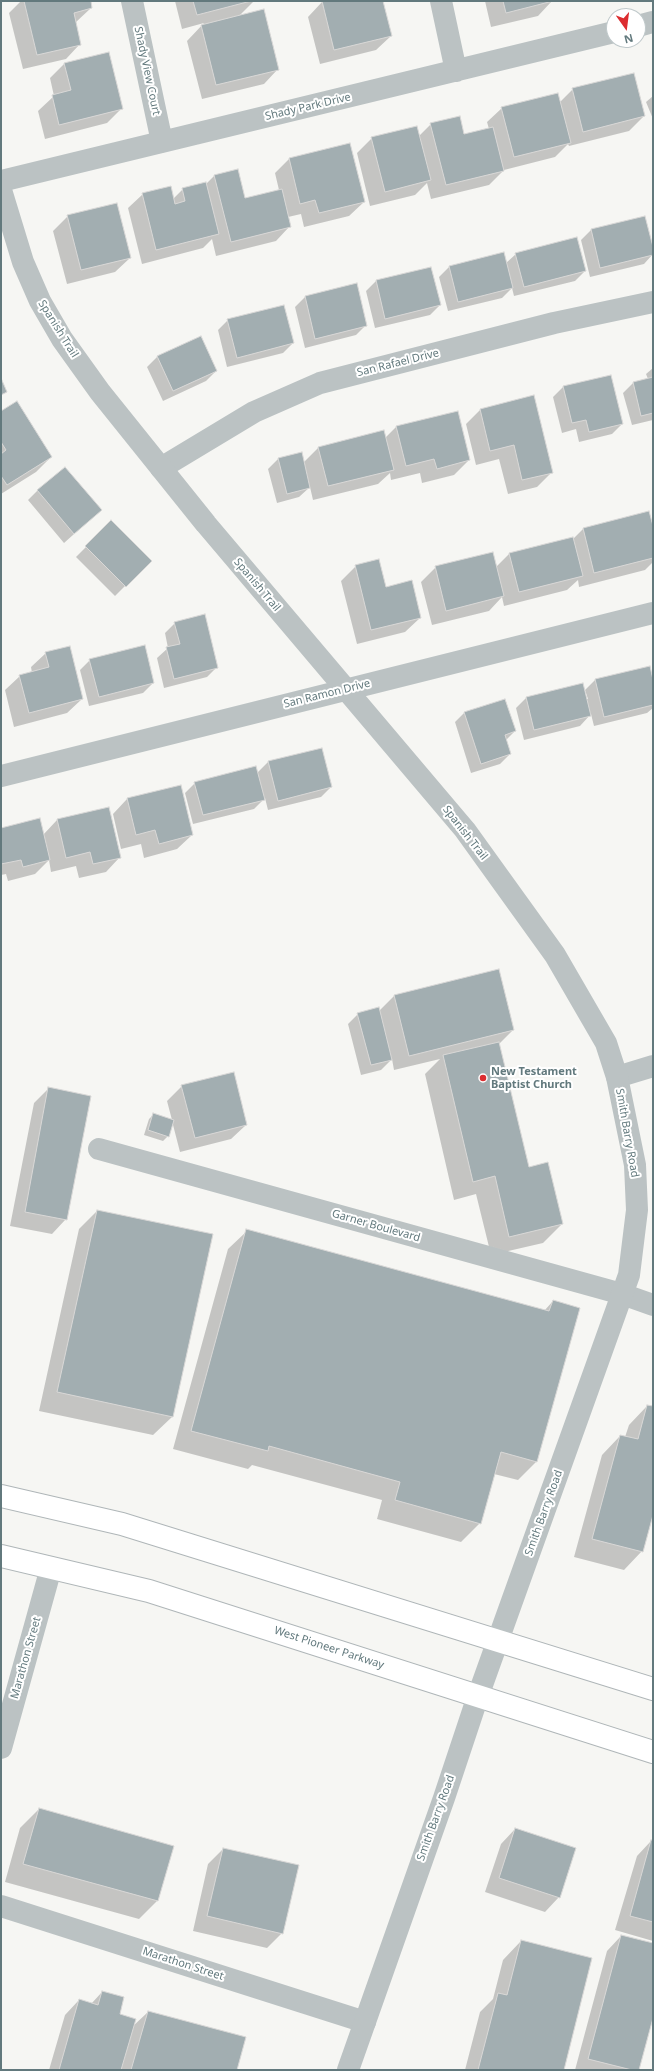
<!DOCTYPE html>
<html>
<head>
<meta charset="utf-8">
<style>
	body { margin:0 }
	#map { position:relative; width:654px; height:2071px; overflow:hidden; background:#f6f6f3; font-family:"Noto Sans",sans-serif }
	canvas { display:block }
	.frame { position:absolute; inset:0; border:2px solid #62797d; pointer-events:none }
	.north { position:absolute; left:606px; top:8px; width:40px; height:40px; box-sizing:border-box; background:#fff; border:1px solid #c0c9cb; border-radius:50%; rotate:166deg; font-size:11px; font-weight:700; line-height:16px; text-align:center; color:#62797d }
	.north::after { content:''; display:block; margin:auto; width:14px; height:18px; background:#dc2d30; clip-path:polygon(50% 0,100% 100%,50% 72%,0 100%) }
</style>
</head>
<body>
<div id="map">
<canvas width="654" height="2071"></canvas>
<div class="frame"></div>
<div class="north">N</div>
</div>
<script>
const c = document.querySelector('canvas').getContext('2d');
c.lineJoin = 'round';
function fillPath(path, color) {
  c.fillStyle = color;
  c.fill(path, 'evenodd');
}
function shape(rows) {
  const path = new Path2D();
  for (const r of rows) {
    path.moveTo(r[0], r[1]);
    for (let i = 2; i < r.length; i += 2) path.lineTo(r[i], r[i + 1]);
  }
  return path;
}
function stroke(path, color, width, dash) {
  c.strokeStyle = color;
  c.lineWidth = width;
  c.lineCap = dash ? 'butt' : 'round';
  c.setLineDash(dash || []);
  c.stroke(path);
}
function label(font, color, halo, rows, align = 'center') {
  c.font = font + ' "Noto Sans",sans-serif';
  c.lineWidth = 4;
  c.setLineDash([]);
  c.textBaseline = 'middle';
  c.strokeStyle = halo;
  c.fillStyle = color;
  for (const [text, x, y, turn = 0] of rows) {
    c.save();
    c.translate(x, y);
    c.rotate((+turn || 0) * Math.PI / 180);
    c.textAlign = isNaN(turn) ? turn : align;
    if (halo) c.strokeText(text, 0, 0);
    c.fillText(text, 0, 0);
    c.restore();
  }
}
fillPath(shape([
	[21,1,90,1,91,8,75,23,80,44,66,59,23,69,9,13],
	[175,1,254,1,238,17,278,69,264,84,202,99,187,41,204,23,182,29],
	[327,1,382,1,391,36,376,50,320,64,308,17,322,2],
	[485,1,552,1,538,16,491,27],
	[64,64,122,108,107,123,45,139,38,111,54,96,50,78],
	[573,89,644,116,629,131,569,146,568,144,555,157,504,170,489,185,431,199,427,183,415,195,370,206,357,153,372,138,419,136,431,124,463,135,489,129,487,122,502,108,560,102],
	[653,96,653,119,646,102],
	[289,159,364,202,349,216,304,227,301,214,288,217,290,226,276,241,216,256,212,239,203,248,142,264,128,208,143,194,173,199,183,189,205,185,214,176,244,199,279,190,275,173],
	[68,216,130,258,115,272,67,284,53,231],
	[644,217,653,254,644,264,590,277,581,240,591,230],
	[516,254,585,271,575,281,514,296,512,288,502,298,448,311,439,277,449,267,506,263],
	[430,268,440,305,430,315,375,328,366,291,376,281],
	[356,284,366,325,356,335,305,348,295,307,305,297],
	[228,320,293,343,283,353,227,367,218,330],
	[200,337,216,371,206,381,163,401,147,367,157,357],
	[653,368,653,420,632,425,623,393,633,383,648,379,646,374],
	[563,387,622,424,612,434,579,442,576,429,562,433,553,397],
	[480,410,552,472,537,487,508,494,499,459,476,465,466,424],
	[1,412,51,457,36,472,1,494],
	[396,427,469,460,454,475,422,483,420,473,391,480,390,473,378,484,313,500,310,487,299,497,277,503,268,469,278,459,301,454,303,463,318,448,385,438],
	[38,490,101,510,64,543,28,500],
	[111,522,150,561,115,596,76,557],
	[583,529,653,530,653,562,645,570,579,587,578,580,567,590,504,606,502,597,489,611,432,625,421,582,436,567,496,567,509,554,572,540],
	[356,566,420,618,405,632,357,644,341,581],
	[175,623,217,667,207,677,164,688,157,658,168,648,165,633],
	[46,653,82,699,67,713,14,727,5,690,20,676,32,673,31,667],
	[90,660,153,683,143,693,89,706,80,670],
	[595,680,653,685,653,708,647,713,594,726,591,714,580,726,524,740,516,708,526,698,588,699,585,690],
	[465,712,515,731,506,740,510,754,500,764,471,773,455,722],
	[322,749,331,787,321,797,268,810,265,798,254,809,193,824,185,793,195,783,257,773,268,762],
	[127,799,192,835,177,849,144,858,141,844,121,849,113,814],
	[57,820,120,857,106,872,79,878,76,866,51,872,49,860,35,874,8,881,6,874,1,875,1,829,43,835],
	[394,996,513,1030,499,1044,528,1168,562,1224,543,1243,491,1255,476,1194,454,1200,425,1074,440,1059,394,1070,392,1059,381,1070,361,1075,348,1024,358,1014,379,1011],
	[182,1086,246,1125,231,1139,180,1152,172,1121,168,1136,163,1141,144,1135,149,1119,154,1114,172,1120,167,1101],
	[48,1089,66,1219,52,1234,10,1226,34,1103],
	[97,1211,172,1417,153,1435,39,1411,79,1229],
	[247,1231,544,1311,553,1301,536,1462,518,1480,494,1474,480,1523,461,1542,377,1519,382,1500,252,1465,248,1469,173,1449,228,1249],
	[647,1406,653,1407,653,1511,642,1551,624,1570,574,1557,602,1455,620,1436,625,1437,629,1425],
	[39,1809,157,1901,139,1919,5,1882,20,1828],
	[515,1829,559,1897,545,1912,485,1892,501,1844],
	[651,1841,653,1841,653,1941,615,1930,637,1856],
	[223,1849,282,1933,267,1948,193,1931,208,1864],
	[621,1936,653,1944,653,2014,638,2070,575,2070,607,1951],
	[521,1941,563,2070,465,2070,480,2012,493,1999,503,1960],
	[102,1992,118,2014,132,2027,148,2012,236,2070,49,2070,65,2015,79,2000,91,2004]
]), '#0003');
const building = shape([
	[24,1,91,1,92,8,74,13,81,45,37,55,24,1],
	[193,1,251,1,197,15,193,1],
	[322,1,383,1,392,36,334,50,322,1],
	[503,1,553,1,506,13,503,1],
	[264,9,279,70,216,85,201,25,264,9],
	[109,52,123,109,59,125,52,95,71,90,64,63,109,52],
	[634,73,645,116,583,132,572,88,634,73],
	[558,93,571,143,514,157,501,107,558,93],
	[460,116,464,134,493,127,504,171,446,185,430,123,460,116],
	[417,126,431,180,385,192,371,137,417,126],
	[350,143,365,202,319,213,315,200,300,204,289,158,350,143],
	[238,169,245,198,282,189,291,227,231,242,214,175,238,169],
	[206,182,219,234,156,250,142,193,171,186,175,204,185,201,182,188,206,182],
	[117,203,131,258,81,270,67,215,117,203],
	[645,216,653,247,653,255,600,268,591,229,645,216],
	[577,237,586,271,524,287,515,253,577,237],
	[504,252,513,288,458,302,449,266,504,252],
	[431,267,441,305,385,319,376,280,431,267],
	[357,283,367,326,315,339,305,296,357,283],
	[284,305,294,343,237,358,227,319,284,305],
	[201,336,217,371,173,391,157,356,201,336],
	[611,375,623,424,589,432,586,420,572,423,563,386,611,375],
	[653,377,653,413,641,416,633,382,653,377],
	[1,378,7,392,1,395,1,378],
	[534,395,553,473,522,480,514,445,490,451,480,409,534,395],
	[17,401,52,457,7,485,1,476,1,454,6,450,1,442,1,411,17,401],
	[458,411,470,460,437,469,434,459,406,466,396,426,458,411],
	[384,430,394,470,328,486,318,447,384,430],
	[302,452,310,488,287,494,278,458,302,452],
	[65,467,102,510,74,534,37,490,65,467],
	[649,511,653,526,653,558,594,573,583,528,649,511],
	[111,520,152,561,126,587,85,546,111,520],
	[573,537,583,576,519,592,509,553,573,537],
	[493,552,504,596,446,611,435,566,493,552],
	[379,559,386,587,412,580,421,618,371,630,355,565,379,559],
	[205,614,218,668,174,679,166,647,180,644,174,622,205,614],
	[145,645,154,683,99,697,89,659,145,645],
	[70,646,83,699,29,713,19,675,49,667,45,652,70,646],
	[650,666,653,680,653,705,604,717,595,679,650,666],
	[583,683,591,716,534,730,526,697,583,683],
	[505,699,516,731,505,735,511,754,481,764,464,712,505,699],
	[322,748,332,787,278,801,268,761,322,748],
	[256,766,265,800,203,815,194,782,256,766],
	[181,785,193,835,159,844,155,830,136,835,127,798,181,785],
	[109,807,121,858,93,864,90,852,66,858,57,819,109,807],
	[40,818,50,860,23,867,21,860,1,864,1,828,40,818],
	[499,969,514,1030,409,1056,394,995,499,969],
	[379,1007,392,1060,371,1065,357,1013,379,1007],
	[499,1042,529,1167,548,1162,563,1224,509,1237,495,1176,473,1182,443,1055,499,1042],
	[234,1072,247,1125,195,1138,181,1085,234,1072],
	[48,1087,91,1096,67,1220,25,1212,48,1087],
	[153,1113,174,1120,169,1137,148,1130,153,1113],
	[97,1210,213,1234,173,1417,57,1392,97,1210],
	[246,1229,549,1311,553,1300,580,1308,537,1462,501,1452,481,1524,395,1500,400,1482,269,1446,268,1451,191,1431,246,1229],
	[647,1405,653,1406,653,1515,643,1552,592,1539,620,1435,638,1439,647,1405],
	[39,1808,174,1846,158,1901,23,1864,39,1808],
	[515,1828,576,1848,560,1898,499,1878,515,1828],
	[651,1840,653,1840,653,1922,630,1916,651,1840],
	[223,1848,299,1865,283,1934,207,1916,223,1848],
	[621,1935,653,1943,653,2018,639,2070,632,2070,588,2059,621,1935],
	[521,1940,592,1958,564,2070,478,2070,498,1993,507,1995,521,1940],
	[102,1991,124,1997,120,2014,136,2019,121,2070,59,2070,79,1999,98,2005,102,1991],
	[148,2011,246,2037,237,2070,131,2070,148,2011]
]);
fillPath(building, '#a2aeb1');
stroke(building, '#d8d7d6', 1);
const primary = shape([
	[1,1496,122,1524,653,1689],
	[1,1556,149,1591,653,1752]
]);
stroke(primary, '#afb6b8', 24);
stroke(shape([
	[132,1,162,142],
	[441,1,456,71],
	[638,26,653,22],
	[1,181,614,32],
	[161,468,254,412,320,383,554,323,653,302],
	[1,776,653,613],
	[617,1077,653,1066],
	[99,1149,622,1294,653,1305],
	[1,1748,51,1568],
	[1,1906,365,2022]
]), '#bbc2c3', 22);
stroke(shape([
	[1,190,23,262,40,301,62,339,100,392,206,524,465,830,555,955,606,1043,617,1077,635,1165,637,1210,629,1275,478,1696,444,1798,348,2070]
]), '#bbc2c3', 22);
stroke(primary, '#fff', 22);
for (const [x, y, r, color] of [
	[483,1078,4,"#dc2d30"]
]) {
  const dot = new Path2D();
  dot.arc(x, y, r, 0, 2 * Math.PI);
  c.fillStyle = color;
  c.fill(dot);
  stroke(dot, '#fff', 1.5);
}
label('11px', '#62797d', '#fff', [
	["Shady View Court",147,71,78],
	["Shady Park Drive",308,107,-13],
	["Spanish Trail",58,329,58],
	["San Rafael Drive",398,363,-14],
	["Spanish Trail",257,585,50],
	["San Ramon Drive",327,694,-14],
	["Spanish Trail",465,833,52],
	["Smith Barry Road",627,1133,80],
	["Garner Boulevard",376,1226,16],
	["Smith Barry Road",544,1513,-70],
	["West Pioneer Parkway",329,1648,18],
	["Marathon Street",26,1658,-74],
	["Smith Barry Road",436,1818,-70],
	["Marathon Street",183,1964,18]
]);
label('bold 11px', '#62797d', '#fff', [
	["New Testament",491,1072],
	["Baptist Church",491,1085]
], 'left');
</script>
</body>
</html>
